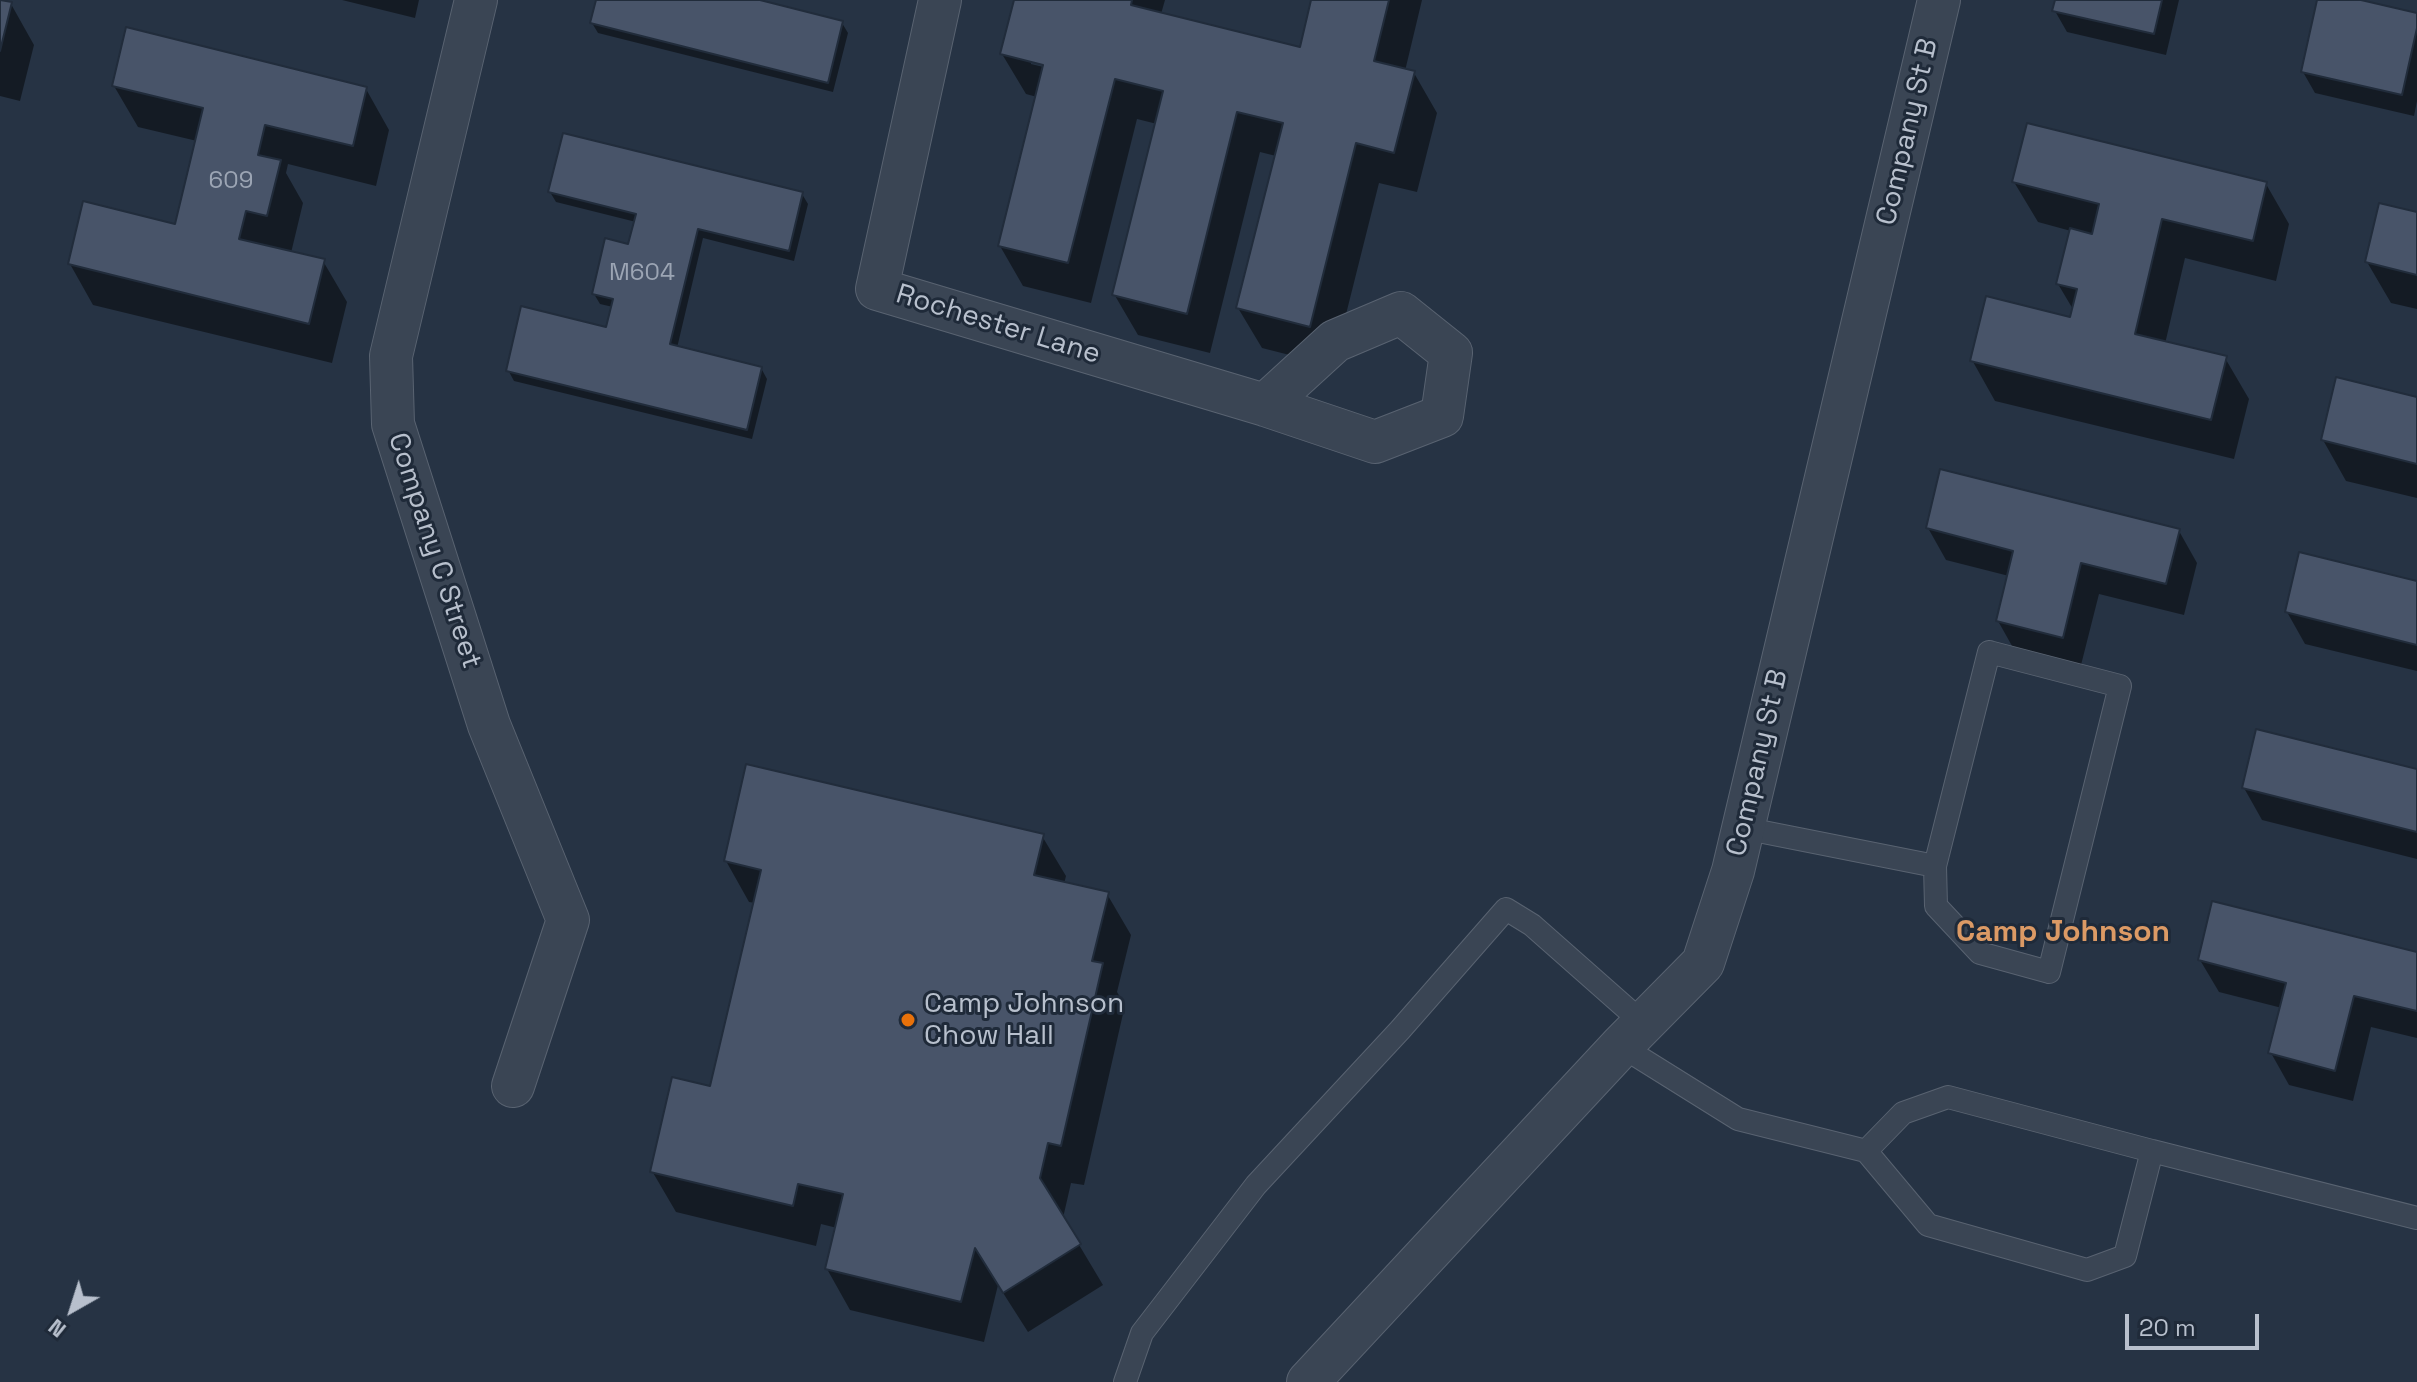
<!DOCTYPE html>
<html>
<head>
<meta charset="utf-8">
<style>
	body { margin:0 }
	#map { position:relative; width:2417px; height:1382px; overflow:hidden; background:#263344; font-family:"Space Grotesk",sans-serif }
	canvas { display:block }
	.north { position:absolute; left:32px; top:1270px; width:80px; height:80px; -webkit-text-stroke:6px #1f2a39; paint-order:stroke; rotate:219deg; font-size:22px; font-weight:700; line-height:32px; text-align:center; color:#b8c0cd }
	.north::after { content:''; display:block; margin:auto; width:28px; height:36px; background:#b8c0cd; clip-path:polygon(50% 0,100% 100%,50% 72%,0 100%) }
	.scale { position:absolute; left:2125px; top:1314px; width:134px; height:36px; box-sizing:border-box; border:4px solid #b8c0cd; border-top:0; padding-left:10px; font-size:24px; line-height:28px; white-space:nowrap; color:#b8c0cd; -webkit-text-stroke:6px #1f2a39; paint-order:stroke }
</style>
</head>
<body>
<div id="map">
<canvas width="2417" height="1382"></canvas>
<div class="north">N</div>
<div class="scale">20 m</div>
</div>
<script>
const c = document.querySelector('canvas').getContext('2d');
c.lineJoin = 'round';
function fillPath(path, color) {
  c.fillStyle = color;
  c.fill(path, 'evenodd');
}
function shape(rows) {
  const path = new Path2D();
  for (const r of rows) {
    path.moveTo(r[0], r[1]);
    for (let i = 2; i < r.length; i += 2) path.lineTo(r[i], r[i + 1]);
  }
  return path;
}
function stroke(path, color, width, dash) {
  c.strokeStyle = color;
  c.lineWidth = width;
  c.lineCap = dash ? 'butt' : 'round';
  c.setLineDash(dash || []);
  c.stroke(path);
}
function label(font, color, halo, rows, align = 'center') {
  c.font = font + ' "Space Grotesk",sans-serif';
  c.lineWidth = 6;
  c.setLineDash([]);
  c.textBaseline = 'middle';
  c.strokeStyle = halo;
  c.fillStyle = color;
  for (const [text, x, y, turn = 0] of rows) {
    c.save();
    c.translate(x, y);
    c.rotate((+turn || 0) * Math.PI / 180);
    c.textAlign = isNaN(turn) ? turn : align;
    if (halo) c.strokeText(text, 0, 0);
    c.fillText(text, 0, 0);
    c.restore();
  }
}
fillPath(shape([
	[342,0,419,0,415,18],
	[598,0,751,0,842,23,848,33,833,92,598,33,592,23],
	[1016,0,1165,0,1161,14,1301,50,1313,0,1422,0,1405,71,1414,73,1437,113,1417,192,1379,183,1333,366,1262,348,1238,308,1276,156,1260,152,1210,353,1138,335,1114,294,1157,124,1137,119,1091,303,1023,286,1000,246,1037,97,1026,94,1002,54],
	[1031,60,1053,65,1052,69,1031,64],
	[2057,0,2179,0,2166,55,2067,32,2055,11],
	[2319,0,2352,0,2417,15,2417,101,2414,116,2315,93,2303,72],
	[0,2,11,4,34,45,20,101,0,96],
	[114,86,366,89,389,130,376,186,288,164,286,173,303,203,291,253,323,261,347,302,332,363,93,305,70,264,176,226,197,141,138,127],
	[2014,182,2266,184,2289,224,2276,281,2185,258,2165,344,2225,358,2249,399,2234,459,1995,401,1972,360,2072,319,2074,311,2058,284,2071,231,2038,222],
	[550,192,802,194,808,204,794,261,703,238,677,348,761,368,767,379,752,439,514,381,508,370,608,329,613,307,600,304,594,294,630,247,636,222,556,202],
	[2417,214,2417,309,2391,303,2367,262],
	[2417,399,2417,498,2346,481,2323,440],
	[1928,528,2179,531,2197,563,2184,615,2099,594,2080,669,2016,653,1998,621,2009,576,1946,560],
	[2417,583,2417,671,2305,644,2287,612],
	[2417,771,2417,859,2262,820,2244,788],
	[1042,836,1066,876,1064,884,1107,894,1131,935,1117,992,1125,1005,1084,1185,1071,1183,1063,1218,1103,1285,1028,1332,998,1285,984,1342,850,1310,827,1269,837,1228,821,1224,816,1246,676,1212,652,1171,711,1088,755,903,749,902,726,861],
	[2417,954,2417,1038,2371,1027,2353,1101,2289,1085,2271,1053,2282,1008,2219,992,2200,960]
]), '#0007');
const building = shape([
	[0,0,12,2,0,51,0,0],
	[596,0,760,0,843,21,828,83,590,23,596,0],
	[1014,0,1132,0,1131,5,1300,47,1311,0,1389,0,1374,61,1415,71,1394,153,1356,143,1310,327,1236,308,1283,123,1237,112,1187,314,1112,295,1163,91,1115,79,1068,263,998,246,1043,65,1000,54,1014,0],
	[2055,0,2162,0,2154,34,2052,11,2055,0],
	[2317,0,2361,0,2417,13,2417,28,2402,95,2301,72,2317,0],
	[126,27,367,87,353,146,265,125,258,155,281,160,267,216,246,211,239,239,325,259,309,324,68,264,83,201,175,224,203,108,112,86,126,27],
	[2027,123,2267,182,2253,241,2162,219,2135,334,2227,356,2211,420,1970,361,1986,296,2070,317,2077,289,2056,284,2070,228,2092,234,2099,204,2012,182,2027,123],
	[563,133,803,192,789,251,698,229,670,344,762,367,747,430,506,371,521,306,606,327,613,299,592,294,605,238,628,244,636,214,548,192,563,133],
	[2379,203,2417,212,2417,275,2365,262,2379,203],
	[2336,377,2417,397,2417,464,2321,440,2336,377],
	[1940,469,2180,529,2166,584,2081,563,2063,638,1996,621,2013,551,1926,528,1940,469],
	[2299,552,2417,581,2417,645,2285,612,2299,552],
	[2256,729,2417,769,2417,832,2242,788,2256,729],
	[746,764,1044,834,1034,875,1109,892,1092,961,1103,963,1061,1146,1048,1143,1040,1178,1081,1244,1003,1293,975,1248,961,1302,825,1269,843,1194,798,1184,793,1206,650,1172,672,1077,710,1086,761,870,724,861,746,764],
	[2212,901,2417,952,2417,1011,2354,996,2335,1071,2268,1053,2286,983,2198,960,2212,901]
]);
fillPath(building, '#485469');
stroke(building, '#212c3b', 2);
const service = shape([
	[1989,652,2120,686,2049,972,1980,953,1936,906,1935,866,1989,652],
	[1743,828,1935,866],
	[1621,1046,1738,1119,1866,1151,1928,1225,2087,1270,2125,1256,2152,1151,1948,1097,1903,1113,1866,1151],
	[2152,1151,2417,1218],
	[1125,1382,1142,1333,1256,1185,1400,1030,1506,909,1532,925,1643,1023]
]);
const minor = shape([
	[476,0,391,356,393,424,489,725,568,920,513,1086],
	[940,0,877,289,1265,405,1375,442,1442,416,1451,353,1401,313,1335,341,1265,405],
	[1308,1382,1621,1046,1703,963,1733,871,1939,0]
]);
stroke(service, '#596371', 24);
stroke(minor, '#596371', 44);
stroke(service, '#3a4554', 22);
stroke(minor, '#3a4554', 42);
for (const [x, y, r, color] of [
	[908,1020,8,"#e8710a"]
]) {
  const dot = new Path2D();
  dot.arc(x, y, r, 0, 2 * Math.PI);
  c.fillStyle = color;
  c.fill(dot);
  stroke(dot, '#1f2a39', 3);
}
label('24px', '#9ca5b4', null, [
	["609",231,181],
	["M604",642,273]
]);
label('28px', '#b8c0cd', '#1f2a39', [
	["Company St B",1908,132,-77],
	["Rochester Lane",998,325,17],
	["Company C Street",434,551,72],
	["Company St B",1758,763,-77]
]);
label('28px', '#b8c0cd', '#1f2a39', [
	["Camp Johnson",924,1004],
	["Chow Hall",924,1036]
], 'left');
label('bold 30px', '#dc9a65', '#1f2a39', [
	["Camp Johnson",2063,933]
]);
</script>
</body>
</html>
